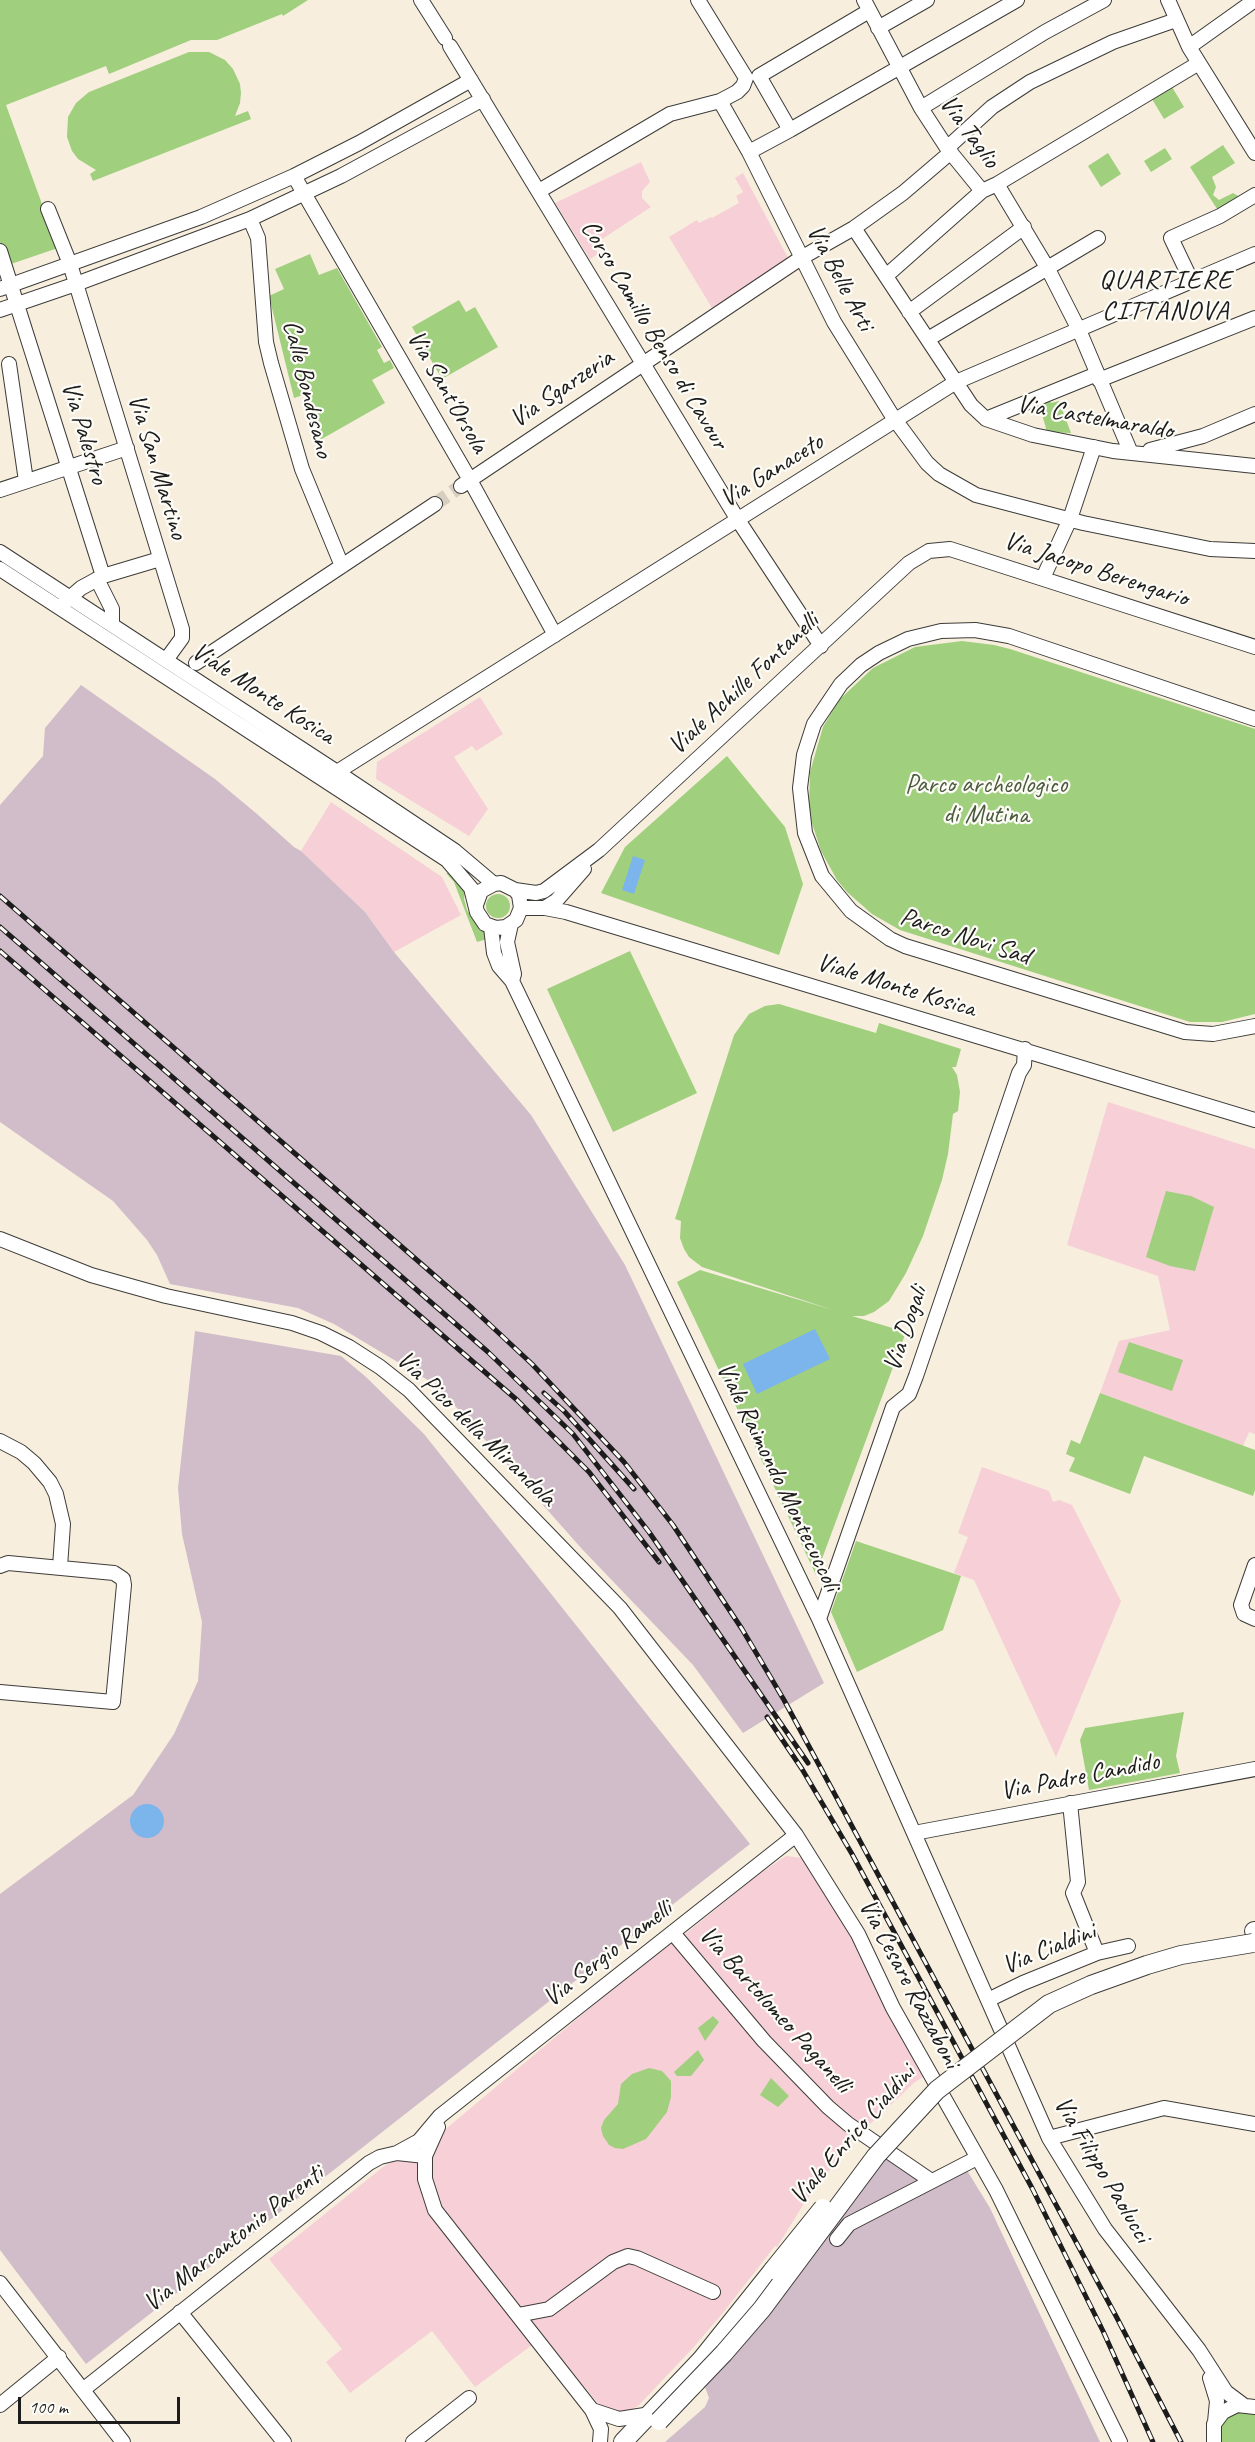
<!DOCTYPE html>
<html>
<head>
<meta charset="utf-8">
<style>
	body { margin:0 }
	#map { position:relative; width:1255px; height:2442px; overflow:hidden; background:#f7eedd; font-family:Caveat,sans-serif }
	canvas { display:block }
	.scale { position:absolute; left:18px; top:2397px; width:162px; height:27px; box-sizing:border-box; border:3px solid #1c1c1c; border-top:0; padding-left:8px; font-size:18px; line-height:21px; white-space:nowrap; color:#1c1c1c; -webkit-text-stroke:4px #fdfcf7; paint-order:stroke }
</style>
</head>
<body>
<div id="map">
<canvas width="1255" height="2442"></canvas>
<div class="scale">100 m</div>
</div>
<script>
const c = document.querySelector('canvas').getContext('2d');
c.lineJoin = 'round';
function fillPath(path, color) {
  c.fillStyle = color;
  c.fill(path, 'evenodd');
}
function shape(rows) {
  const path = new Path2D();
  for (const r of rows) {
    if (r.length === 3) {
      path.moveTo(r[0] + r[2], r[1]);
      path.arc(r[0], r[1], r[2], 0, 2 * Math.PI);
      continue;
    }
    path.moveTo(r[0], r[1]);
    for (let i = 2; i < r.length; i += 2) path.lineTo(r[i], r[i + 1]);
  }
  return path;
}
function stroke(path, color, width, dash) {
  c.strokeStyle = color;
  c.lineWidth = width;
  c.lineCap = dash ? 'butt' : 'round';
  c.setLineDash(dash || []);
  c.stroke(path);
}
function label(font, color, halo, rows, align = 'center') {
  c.font = font + ' Caveat,sans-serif';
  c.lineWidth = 4.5;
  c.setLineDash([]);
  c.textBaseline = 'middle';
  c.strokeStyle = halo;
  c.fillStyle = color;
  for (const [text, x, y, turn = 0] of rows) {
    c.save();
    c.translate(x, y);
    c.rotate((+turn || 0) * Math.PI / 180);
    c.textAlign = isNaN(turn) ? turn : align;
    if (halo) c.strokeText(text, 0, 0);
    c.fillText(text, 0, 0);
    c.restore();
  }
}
fillPath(shape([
	[641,162,650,182,642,191,642,198,651,207,593,245,598,254,590,259,555,203],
	[743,173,788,258,712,308,669,237,697,220,699,223,711,217,712,218,739,203,736,196,743,192,735,178],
	[480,697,503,734,476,751,472,746,454,757,488,809,469,836,376,779,377,762],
	[331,802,442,877,461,915,394,952,365,912,301,851],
	[1108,1102,1255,1149,1255,1434,1249,1432,1243,1446,1100,1393,1119,1341,1170,1330,1158,1276,1067,1245],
	[982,1467,1049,1491,1053,1502,1059,1500,1072,1505,1121,1601,1056,1757,974,1580,954,1573,968,1537,958,1533],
	[786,1856,803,1858,848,1927,923,2077,915,2082,851,2142,803,2205,777,2247,775,2246,722,2314,691,2350,638,2406,626,2412,608,2410,597,2402,543,2337,475,2387,432,2331,350,2393,326,2362,342,2349,269,2259,383,2167,447,2128,664,1946,684,1935,759,1874]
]), '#f6cfd7');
fillPath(shape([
	[81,685,215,779,257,814,294,847,301,851,365,912,394,952,531,1115,625,1265,824,1683,743,1733,693,1665,582,1549,448,1398,426,1379,334,1324,298,1308,170,1284,157,1255,147,1240,113,1201,0,1122,0,805,43,756,45,728],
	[195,1331,341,1356,366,1377,424,1434,750,1844,86,2364,0,2250,0,1894,133,1795,174,1734,198,1681,202,1622,182,1534,178,1488],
	[892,2147,930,2173,960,2159,990,2208,1100,2442,665,2442,705,2407,709,2398,705,2387,772,2308]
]), '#d1bdc9');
fillPath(shape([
	[0,0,308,0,283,16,282,14,217,40,191,40,109,74,106,66,6,105,58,248,8,265,0,242],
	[189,52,209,52,225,60,233,69,240,84,241,93,240,103,235,116,248,111,251,119,93,181,90,174,96,170,78,159,72,151,67,137,68,117,76,103,89,92],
	[1172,87,1184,107,1164,119,1152,99],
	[1223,145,1235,163,1212,177,1216,187,1213,195,1219,200,1233,193,1240,197,1219,212,1190,167],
	[1165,148,1172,159,1151,172,1144,161],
	[1108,153,1121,174,1101,187,1088,166],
	[310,254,319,275,337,268,382,347,377,350,384,363,390,360,394,368,372,380,385,403,320,440,306,394,294,398,269,296,284,289,275,269],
	[459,300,466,312,475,307,498,347,442,379,412,327],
	[1048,397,1051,403,1059,401,1071,433,1047,432,1038,400],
	[962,641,994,645,1010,649,1255,729,1255,1014,1222,1022,1190,1022,900,930,872,914,847,892,837,880,821,851,811,820,809,804,810,772,823,727,839,700,873,668,915,647],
	[727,756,785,827,803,884,779,955,601,893,625,847],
	[446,873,453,874,465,890,464,899,467,910,479,929,486,933,487,939,477,942,454,882],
	[498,906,12],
	[630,951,697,1093,613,1132,547,989],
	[779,1004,876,1033,879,1023,961,1049,956,1067,952,1067,957,1075,960,1092,958,1111,953,1114,948,1154,942,1180,923,1236,906,1273,889,1301,874,1312,864,1316,852,1316,906,1332,816,1575,677,1282,700,1270,833,1310,702,1267,689,1257,684,1249,680,1238,681,1221,675,1219,734,1035,749,1014,765,1006],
	[1166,1191,1191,1196,1214,1207,1195,1271,1170,1266,1146,1257],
	[1129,1342,1183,1360,1172,1391,1118,1372],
	[1100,1393,1255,1450,1255,1490,1253,1496,1144,1456,1130,1494,1069,1471,1075,1458,1066,1454,1071,1440,1080,1444],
	[856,1541,961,1576,943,1630,857,1672,831,1612],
	[1184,1712,1176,1756,1180,1773,1089,1790,1080,1740,1085,1728],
	[713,2016,719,2022,705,2041,698,2028],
	[698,2050,704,2060,691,2076,677,2076,674,2072],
	[649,2068,662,2071,671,2081,671,2097,667,2112,646,2139,623,2149,615,2148,609,2145,603,2136,601,2128,604,2120,618,2104,621,2084,632,2074],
	[771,2078,789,2096,778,2107,760,2095],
	[1233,2411,1255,2412,1255,2442,1219,2442,1218,2432,1223,2419]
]), '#a0cf7e');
fillPath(shape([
	[633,856,645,860,634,894,622,890],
	[815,1329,830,1359,757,1394,743,1364],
	[147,1821,17]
]), '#7bb5ec');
stroke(shape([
	[435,504,461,486]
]), '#d6cec0', 14, [14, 7]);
const minor = shape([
	[421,0,445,38],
	[864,0,921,108,947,148,982,191],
	[1168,0,1189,47,1255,153],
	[878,28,927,0],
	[450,46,738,520,821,646],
	[1189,47,1255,0],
	[720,101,749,152,790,130,759,76,869,11],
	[921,108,1045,32,1104,0],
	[790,130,1017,0],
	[947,148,992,107,1030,82,1113,42,1176,20],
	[749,152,834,322,893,417,927,463,939,474,976,495,1083,523,1210,549,1255,551],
	[294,176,470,480,555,635],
	[997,184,1048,269,1079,330,1131,453],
	[539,191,670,114,720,101,737,92,743,86,746,78,698,0],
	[48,209,70,264,182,629,182,638,166,660],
	[250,219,258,238,266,342,271,363,302,469,342,566],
	[854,228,971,405,986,419,1033,435,1113,451,1255,466],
	[0,251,103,576],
	[886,276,982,191,997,184,1199,63],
	[1192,282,1171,238,1220,216,1255,195],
	[0,289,201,217,294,176,359,143,471,80],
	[0,310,76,284,250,219,341,176,483,99],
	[909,312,1024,227],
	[928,339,1098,238],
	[9,364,26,481],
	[1099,380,1255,318],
	[986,419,1097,374],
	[1150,450,1203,436,1255,414],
	[461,486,801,258,854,228,903,193,951,152],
	[0,490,127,448],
	[0,552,337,772,455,851,494,884],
	[0,569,447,860,471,888,477,912,485,924,496,928,506,927,516,920,521,908,519,895,515,890,501,883,494,884,481,891,476,905],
	[1043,578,1070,519,1094,447],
	[97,579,112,609,112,624],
	[65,602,81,588,103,576,160,559],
	[196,663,435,504],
	[1255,719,1009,636,975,630,941,631,908,639,879,653,861,665,841,684,814,724,804,755,800,788,805,833,822,876,851,911,890,939,905,946,1185,1032,1213,1034,1255,1026],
	[337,772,956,382,1255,254],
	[515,890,536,893,544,891,599,850,909,563,929,551,950,549,1255,647],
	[521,908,545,908,566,912,1255,1120],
	[545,908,556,901,584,869],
	[511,924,507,942,514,974,512,981],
	[491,927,494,953,499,966,512,981,819,1619,1049,2138,1105,2229,1199,2350,1226,2392,1242,2404],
	[0,1239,91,1275,166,1296,292,1323,321,1333,349,1347,380,1367,409,1390,620,1608,796,1835,858,1934,893,2008,996,2190,1120,2442],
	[0,1441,21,1452,34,1463,50,1482,56,1494,63,1524,60,1567],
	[1255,1565,1241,1605,1244,1614,1255,1619],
	[0,1566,8,1563,114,1573,123,1579,124,1585,113,1702,0,1692],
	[819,1619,893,1407,909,1394,916,1376,1019,1073,1024,1065,1025,1049],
	[1070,1803,1078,1882,1073,1893,1097,1953],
	[914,1833,1255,1769],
	[673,1933,764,2041,828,2107,848,2124,930,2180],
	[988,2000,1023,1983,1097,1953,1128,1946],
	[438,2127,425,2156,425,2179,435,2210,592,2410,601,2429,600,2442],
	[1049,2138,1164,2108,1255,2124],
	[397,2153,419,2141,440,2116,796,1835],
	[837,2239,849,2224,977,2158],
	[0,2283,123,2442],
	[180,2312,284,2442],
	[518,2315,549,2309,613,2262,628,2256,637,2258,713,2292],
	[1210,2378,1217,2401,1215,2422],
	[84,2389,369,2163,380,2157,397,2153,425,2156],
	[0,2405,59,2357],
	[592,2410,619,2419,651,2414],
	[413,2442,469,2398],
	[1214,2442,1214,2424,1223,2412,1237,2405,1255,2407]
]);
const major = shape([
	[1254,1931,1255,1931],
	[623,2442,701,2360,773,2270]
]);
stroke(minor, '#3d3c39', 16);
stroke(major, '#3d3c39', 20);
stroke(minor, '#fff', 14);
stroke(major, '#fff', 18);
const rail = shape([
	[0,896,473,1309,532,1364,624,1462,673,1525,742,1629,784,1700,1117,2318,1181,2442],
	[0,927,488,1352,573,1434,649,1532,808,1763],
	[0,951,517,1400,589,1472,659,1562],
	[544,1393,564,1411,634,1489],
	[767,1717,802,1769,852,1854,1032,2188,1103,2331,1153,2442]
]);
stroke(rail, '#1c1c1c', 5);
stroke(rail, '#fdfcf7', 3, [9]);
const majorBridge = shape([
	[773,2270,823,2208],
	[659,2421,724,2353,762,2309,876,2156,937,2090,1049,2004,1091,1985,1147,1965,1181,1955,1253,1943]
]);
stroke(majorBridge, '#3d3c39', 20, []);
stroke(majorBridge, '#fff', 18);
label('26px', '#1c1c1c', '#fdfcf7', [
	["Via Taglio",969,132,54],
	["Via Belle Arti",840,278,62],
	["Corso Camillo Benso di Cavour",654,335,59],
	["Calle Bondesano",307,389,76],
	["Via Sgarzeria",562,389,-34],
	["Via Sant'Orsola",447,392,60],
	["Via Castelmaraldo",1095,418,10],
	["Via Palestro",84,433,73],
	["Via San Martino",157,467,73],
	["Via Ganaceto",772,471,-32],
	["Via Jacopo Berengario",1096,570,18],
	["Viale Achille Fontanelli",744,684,-43],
	["Viale Monte Kosica",263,694,33],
	["Parco Novi Sad",965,937,18],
	["Viale Monte Kosica",896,986,17],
	["Via Dogali",906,1329,-71],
	["Via Pico della Mirandola",476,1429,44],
	["Viale Raimondo Montecuccoli",778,1477,64],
	["Via Padre Candido",1080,1777,-11],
	["Via Cialdini",1049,1949,-22],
	["Via Sergio Ramelli",608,1954,-38],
	["Via Cesare Razzaboni",909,1984,62],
	["Via Bartolomeo Paganelli",775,2010,48],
	["Viale Enrico Cialdini",853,2135,-49],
	["Via Filippo Paolucci",1102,2170,59],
	["Via Marcantonio Parenti",234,2239,-38]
]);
label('26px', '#4a5b3e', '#fdfcf7', [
	["Parco archeologico",986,785],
	["di Mutina",986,815]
]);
c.letterSpacing = '1.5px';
label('27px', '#1c1c1c', '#fdfcf7', [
	["QUARTIERE",1166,281],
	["CITTANOVA",1166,312]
]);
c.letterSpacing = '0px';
</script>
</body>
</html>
